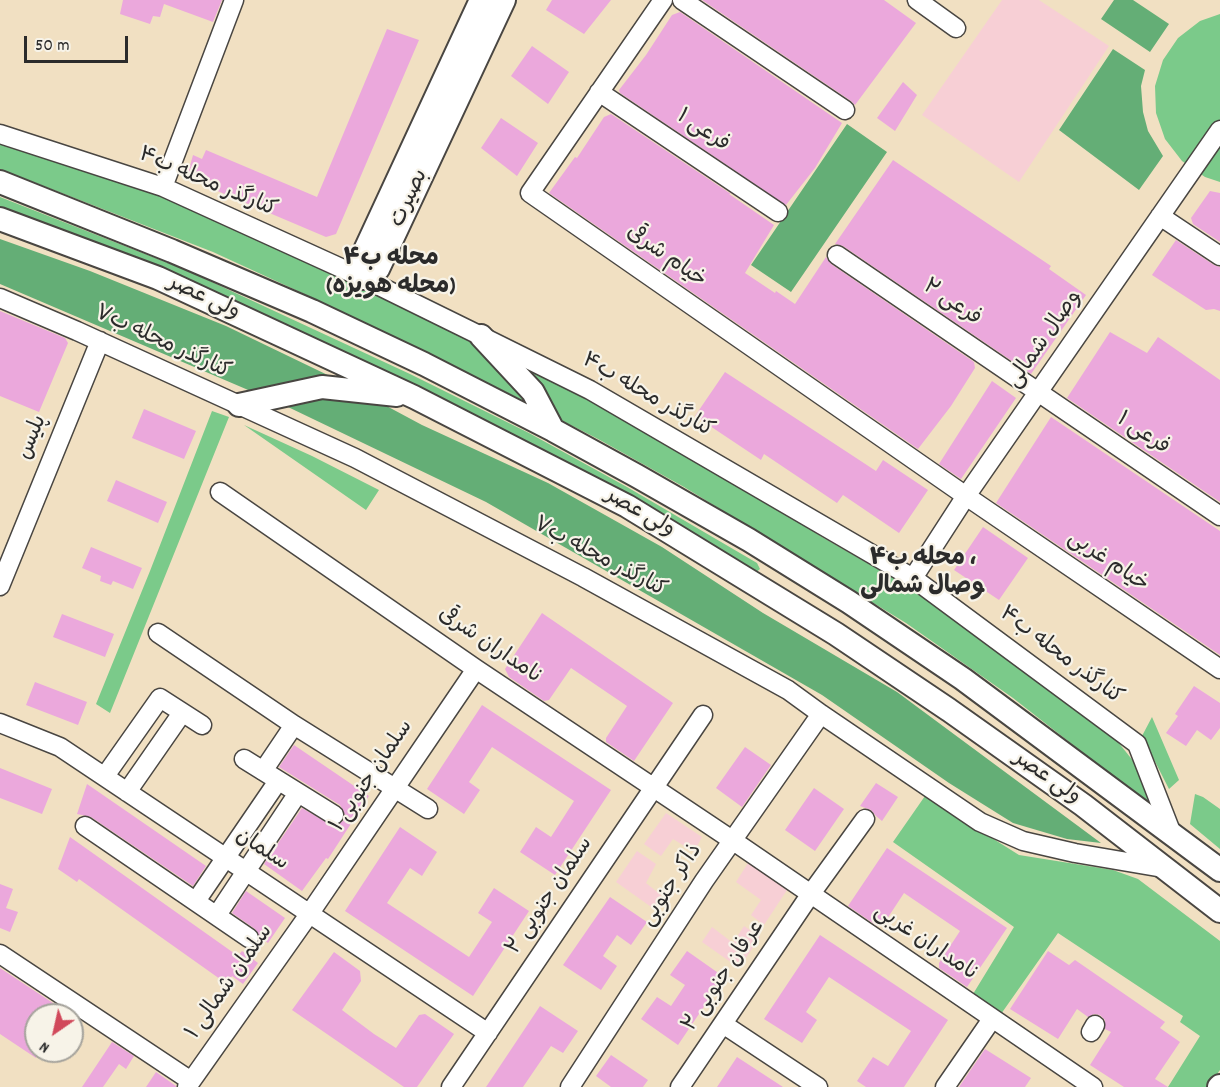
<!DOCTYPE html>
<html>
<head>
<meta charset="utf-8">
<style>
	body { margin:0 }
	#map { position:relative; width:1220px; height:1087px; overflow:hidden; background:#f1e0c2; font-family:Dekko,sans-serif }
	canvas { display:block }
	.north { position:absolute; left:24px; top:1003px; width:60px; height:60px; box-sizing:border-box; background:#f7f3e8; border:2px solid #a5a39c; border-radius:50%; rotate:214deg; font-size:16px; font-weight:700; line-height:24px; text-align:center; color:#2b2b2b }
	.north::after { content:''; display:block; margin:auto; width:21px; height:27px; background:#d1495b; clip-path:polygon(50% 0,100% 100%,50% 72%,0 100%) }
	.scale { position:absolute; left:24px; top:36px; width:104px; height:27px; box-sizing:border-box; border:3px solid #2b2b2b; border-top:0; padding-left:8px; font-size:18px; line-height:21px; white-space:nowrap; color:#2b2b2b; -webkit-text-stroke:4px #f7f3e8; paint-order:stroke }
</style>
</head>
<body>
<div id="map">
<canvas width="1220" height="1087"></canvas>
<div class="north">N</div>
<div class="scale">50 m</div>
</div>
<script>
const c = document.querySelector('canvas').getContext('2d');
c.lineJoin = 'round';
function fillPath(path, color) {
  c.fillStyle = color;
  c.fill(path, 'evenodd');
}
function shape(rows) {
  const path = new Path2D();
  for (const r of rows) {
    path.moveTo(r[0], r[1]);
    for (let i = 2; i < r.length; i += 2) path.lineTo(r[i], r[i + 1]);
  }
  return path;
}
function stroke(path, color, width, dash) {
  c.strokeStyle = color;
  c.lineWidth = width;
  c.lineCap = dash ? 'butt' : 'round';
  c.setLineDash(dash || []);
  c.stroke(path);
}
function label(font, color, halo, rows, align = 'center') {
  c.font = font + ' Dekko,"Playpen Sans Arabic",sans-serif';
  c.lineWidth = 4.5;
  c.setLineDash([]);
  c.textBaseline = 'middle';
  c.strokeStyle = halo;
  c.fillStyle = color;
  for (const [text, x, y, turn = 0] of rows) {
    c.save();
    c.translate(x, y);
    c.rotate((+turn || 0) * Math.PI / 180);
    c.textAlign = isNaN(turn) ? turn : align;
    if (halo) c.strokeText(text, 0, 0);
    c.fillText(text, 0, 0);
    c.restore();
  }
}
fillPath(shape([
	[1002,0,1039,0,1109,46,1019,182,922,115],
	[666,813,702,837,694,852,673,839,661,856,644,844],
	[637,851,656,864,646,883,661,895,654,909,616,882],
	[748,863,787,890,764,925,751,915,761,900,736,882],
	[744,926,760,937,739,968,702,942,712,927,733,943]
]), '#f7cfd5');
fillPath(shape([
	[1220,14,1220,182,1205,177,1182,161,1165,139,1156,113,1155,86,1163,60,1178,38,1200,21],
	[0,138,121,180,265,241,401,304,562,383,743,487,822,537,897,580,941,610,1080,712,1118,742,1134,762,1151,806,1013,698,906,623,684,487,598,439,506,392,313,298,213,252,0,169],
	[0,197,186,270,410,374,529,433,627,487,757,563,760,569,754,574,0,210],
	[212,411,229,417,110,713,96,704,150,571],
	[244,425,312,456,379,490,366,510],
	[1152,717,1179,780,1169,789,1142,736],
	[1195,794,1203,797,1220,809,1220,849,1190,824],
	[925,796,1019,855,1113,870,1138,879,1220,941,1220,1070,1208,1087,1168,1087,1200,1036,1180,1022,1183,1016,1058,933,1001,1014,973,994,1014,927,893,842]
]), '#7bca8a');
fillPath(shape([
	[1114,0,1133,0,1169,24,1150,52,1101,19],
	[1113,49,1145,70,1141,86,1143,112,1148,131,1163,156,1139,190,1059,130],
	[847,124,887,152,791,292,751,265],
	[0,239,90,271,226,326,338,380,422,425,548,483,662,547,763,613,897,692,1101,843,1067,839,1013,823,949,783,822,695,486,502,288,407,0,284]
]), '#64ae76');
fillPath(shape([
	[123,0,222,0,213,22,164,4,160,17,153,16,150,24,120,14],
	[552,0,611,0,584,34,546,10],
	[702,0,884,0,916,23,855,105,851,101],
	[680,12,842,123,815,168,786,205,620,93,619,90,646,55,672,15],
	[387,29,419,40,336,234,326,237,194,181,188,173,193,155,202,159,206,150,317,197],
	[532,46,569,72,548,104,511,76],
	[903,82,917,95,895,131,877,118],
	[611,114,731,194,729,194,774,225,745,273,775,293,776,291,795,304,826,257,831,264,974,362,975,368,951,406,918,449,549,193,575,157,577,158,604,117],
	[501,118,538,143,517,176,481,148],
	[893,160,1051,266,1049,269,1086,295,1031,374,843,246,835,244],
	[1210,191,1220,193,1220,242,1193,224,1191,218],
	[1176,240,1214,265,1220,267,1220,311,1214,309,1206,310,1152,275],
	[0,311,65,338,68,343,39,412,0,396],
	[1110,332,1147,353,1158,337,1220,380,1220,502,1067,398],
	[725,372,876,471,883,460,928,490,899,533,843,495,837,503,764,454,761,460,695,416],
	[992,381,1016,398,961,479,939,464],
	[144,409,196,431,184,459,132,438],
	[1051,417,1220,531,1220,655,996,503],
	[116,480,167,502,158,523,107,501],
	[983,527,1028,558,999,600,954,570],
	[91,547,142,568,133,589,113,581,111,585,100,581,101,576,82,568],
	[542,613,673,703,634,761,606,742,606,738,627,706,571,668,549,700,544,701,509,677,505,669],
	[62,614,114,634,105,657,53,637],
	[35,682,87,702,78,725,26,705],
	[1194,686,1220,703,1220,728,1211,740,1197,730,1186,746,1166,733,1178,716,1175,714],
	[482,705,611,790,555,875,520,852,536,827,551,837,574,801,492,747,469,782,480,790,464,814,427,789],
	[294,745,369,796,328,859,326,858,302,891,264,864,302,808,333,826,343,821,345,815,340,805,279,767],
	[745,747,771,765,742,807,716,788],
	[0,768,52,789,42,814,0,798],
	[876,783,898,797,882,821,876,816,871,810,860,806],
	[87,784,206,866,193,886,91,817,77,814],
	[814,788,844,809,815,851,785,830],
	[400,827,437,852,422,876,410,868,387,903,469,957,492,922,478,913,494,888,529,911,473,996,345,911],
	[70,837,238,956,242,951,258,963,243,984,232,976,227,984,79,879,77,882,58,869],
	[887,848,1007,928,967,987,939,968,939,963,960,931,904,893,883,925,877,926,848,906],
	[0,884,13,889,6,908,18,912,10,932,0,928],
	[246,891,285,918,268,943,260,937,255,929,232,913],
	[610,897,647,922,631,945,617,935,603,956,617,966,601,990,563,965],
	[820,935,948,1020,904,1087,866,1087,857,1081,873,1057,888,1066,911,1031,829,977,806,1012,817,1020,802,1043,764,1019],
	[687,951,724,977,678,1045,641,1019,657,997,671,1006,685,985,670,975],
	[1048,951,1069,965,1075,960,1165,1022,1160,1028,1180,1042,1155,1079,1168,1087,1124,1087,1090,1065,1111,1032,1105,1029,1105,1020,1100,1015,1094,1014,1088,1017,1077,1009,1058,1039,1010,1009],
	[334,952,360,971,361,981,342,1010,374,1034,396,1048,419,1015,425,1014,454,1034,417,1087,404,1087,292,1010],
	[0,968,62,1009,57,1015,36,1015,36,1058,0,1034],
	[540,1006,578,1031,563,1053,551,1046,523,1087,486,1087],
	[112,1042,134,1056,126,1069,119,1064,103,1087,82,1087],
	[985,1049,1031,1078,1025,1087,959,1087],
	[611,1055,648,1080,643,1087,611,1087,596,1076],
	[737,1057,783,1087,717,1087],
	[156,1072,176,1086,176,1087,146,1087]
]), '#eba8dc');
const minor = shape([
	[663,0,530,193,966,496,1220,669],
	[682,0,845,110],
	[917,0,956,28],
	[599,92,778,212],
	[0,134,163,187,363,278,481,336,590,390,913,578,1137,744,1172,834],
	[163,187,234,0],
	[1160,216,1220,256],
	[837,255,1220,516],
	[0,298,77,331,355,458,583,577,788,690,821,714,980,822,1023,841,1075,853,1163,868],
	[220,492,476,669,732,840,1093,1087],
	[913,578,966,496,1220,130],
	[0,586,100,341],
	[158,633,294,725,428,809],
	[0,723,60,747,488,1033],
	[244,759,334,815],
	[263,771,294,725],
	[105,776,160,698,202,725],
	[127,792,182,713],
	[85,826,249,938],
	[196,901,278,781],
	[217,915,298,793],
	[0,954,191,1081],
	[723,1024,818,1087],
	[1091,1032,1095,1025],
	[187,1087,310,913,476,669],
	[451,1087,703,715],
	[570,1087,704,881,821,714],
	[680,1087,810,895,865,819],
	[945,1087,992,1019]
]);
const major = shape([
	[481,0,360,261,363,278,378,269,504,0],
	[0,182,172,251,312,311,424,364,553,430,637,476,749,540,849,602,963,679,1220,870],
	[0,219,158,278,414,397,627,506,836,634,949,710,1083,805,1220,911],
	[481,336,533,392,553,430],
	[239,405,322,387,397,395],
	[1219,1087,1220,1086]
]);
stroke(minor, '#494642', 21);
stroke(major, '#494642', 26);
stroke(minor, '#fff', 18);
stroke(major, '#fff', 22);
label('22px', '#2b2b2b', '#f7f3e8', [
	["فرعی ۱",702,132,34],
	["کنارگذر محله ب۴",207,184,23],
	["بصیرت",411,199,-65],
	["خیام شرقی",665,258,35],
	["ولی عصر",203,299,25],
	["فرعی ۲",951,304,34],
	["وصال شمالی",1046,340,-55],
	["کنارگذر محله ب۷",162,344,25],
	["کنارگذر محله ب۴",647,397,30],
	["فرعی ۱",1142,435,34],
	["پلیس",34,438,-68],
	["ولی عصر",639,514,30],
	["کنارگذر محله ب۷",599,559,28],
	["خیام غربی",1107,563,34],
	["نامداران شرقی",489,647,34],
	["کنارگذر محله ب۴",1060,657,37],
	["سلمان جنوبی ۱",373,777,-56],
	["ولی عصر",1046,779,35],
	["سلمان",261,851,33],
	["ذاکر جنوبی",673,886,-57],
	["سلمان جنوبی ۲",551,897,-56],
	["نامداران غربی",925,944,34],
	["عرفان جنوبی ۲",725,977,-56],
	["سلمان شمالی ۱",231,983,-55]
]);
label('bold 24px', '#2b2b2b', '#f7f3e8', [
	["محله ب۴",391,261],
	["(محله هویزه)",391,289],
	["محله ب۴ ،",923,561],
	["وصال شمالی",923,589]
]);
</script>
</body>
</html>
